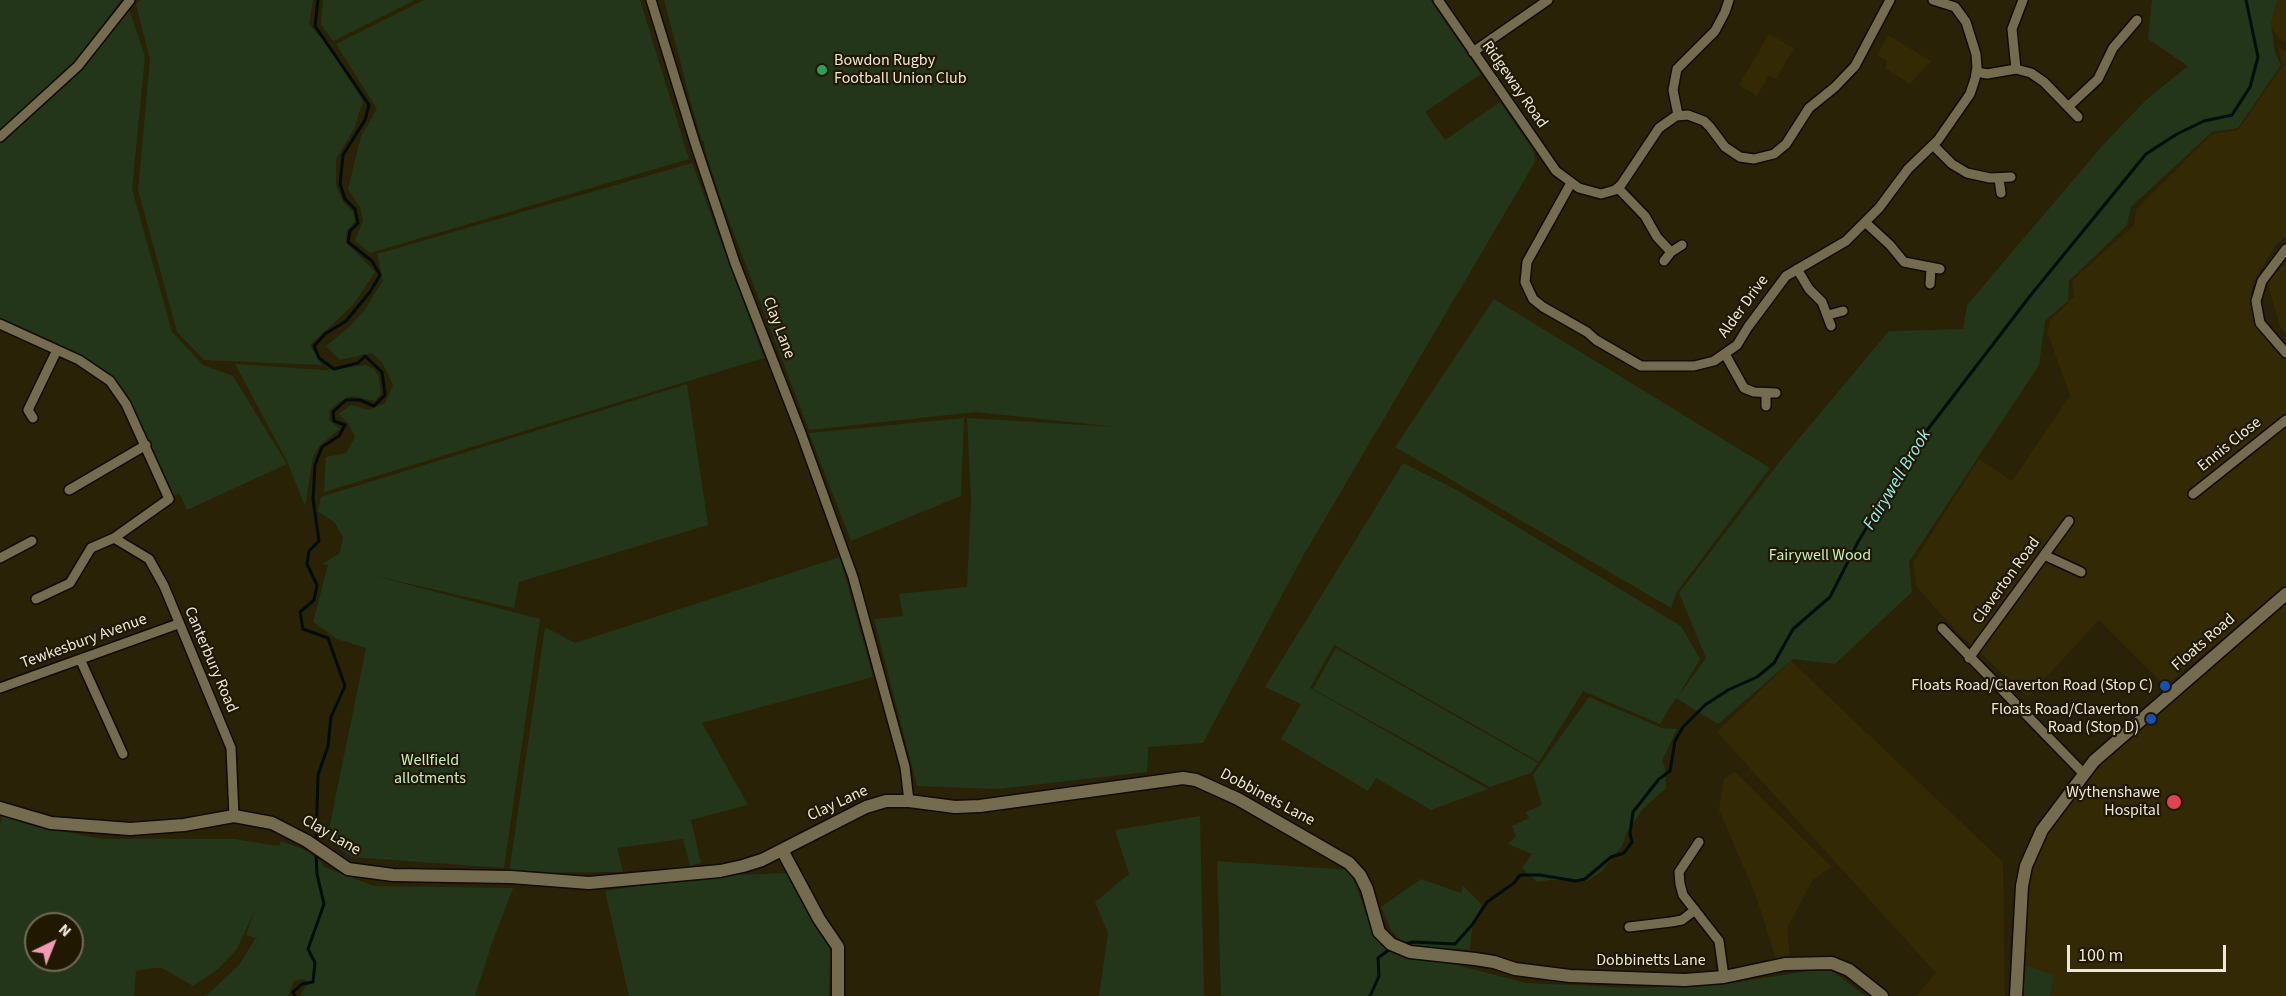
<!DOCTYPE html>
<html>
<head>
<meta charset="utf-8">
<style>
	body { margin:0 }
	#map { position:relative; width:2286px; height:996px; overflow:hidden; background:#292206; font-family:"Source Sans 3",sans-serif }
	canvas { display:block }
	.north { position:absolute; left:24px; top:912px; width:60px; height:60px; box-sizing:border-box; background:#201800; border:2px solid #726b56; border-radius:50%; rotate:43deg; font-size:16px; font-weight:700; line-height:24px; text-align:center; color:#ece7d7 }
	.north::after { content:''; display:block; margin:auto; width:21px; height:27px; background:#f19ab4; clip-path:polygon(50% 0,100% 100%,50% 72%,0 100%) }
	.scale { position:absolute; left:2067px; top:945px; width:159px; height:27px; box-sizing:border-box; border:3px solid #ece7d7; border-top:0; padding-left:8px; font-size:18px; line-height:21px; white-space:nowrap; color:#ece7d7; -webkit-text-stroke:4px #201800; paint-order:stroke }
</style>
</head>
<body>
<div id="map">
<canvas width="2286" height="996"></canvas>
<div class="north">N</div>
<div class="scale">100 m</div>
</div>
<script>
const c = document.querySelector('canvas').getContext('2d');
c.lineJoin = 'round';
function fillPath(path, color) {
  c.fillStyle = color;
  c.fill(path, 'evenodd');
}
function shape(rows) {
  const path = new Path2D();
  for (const r of rows) {
    path.moveTo(r[0], r[1]);
    for (let i = 2; i < r.length; i += 2) path.lineTo(r[i], r[i + 1]);
  }
  return path;
}
function stroke(path, color, width, dash) {
  c.strokeStyle = color;
  c.lineWidth = width;
  c.lineCap = dash ? 'butt' : 'round';
  c.setLineDash(dash || []);
  c.stroke(path);
}
function label(font, color, halo, rows, align = 'center') {
  c.font = font + ' "Source Sans 3",sans-serif';
  c.lineWidth = 4.5;
  c.setLineDash([]);
  c.textBaseline = 'middle';
  c.strokeStyle = halo;
  c.fillStyle = color;
  for (const [text, x, y, turn = 0] of rows) {
    c.save();
    c.translate(x, y);
    c.rotate((+turn || 0) * Math.PI / 180);
    c.textAlign = isNaN(turn) ? turn : align;
    if (halo) c.strokeText(text, 0, 0);
    c.fillText(text, 0, 0);
    c.restore();
  }
}
fillPath(shape([
	[2274,0,2286,0,2286,42,2279,38,2268,22],
	[1769,34,1794,48,1776,79,1769,75,1757,96,1739,85],
	[1888,35,1931,61,1910,84,1885,68,1887,61,1877,55],
	[2278,47,2286,51,2286,236,2276,245,2253,283,2251,296,2253,315,2286,360,2286,586,2165,686,2099,620,2028,697,1956,631,1916,586,1913,563,1979,459,2012,481,2070,396,2047,331,2052,318,2074,297,2072,281,2134,225,2136,210,2212,134,2238,130,2283,65],
	[2286,263,2286,334,2280,327,2267,282],
	[2286,595,2286,996,2016,996,2026,866,2094,761],
	[1791,661,2003,862,2005,996,1916,996,1936,973,1717,732],
	[1735,772,1832,867,1812,881,1787,929,1790,956,1776,959,1756,896,1719,810,1724,778]
]), '#332904');
fillPath(shape([
	[0,0,121,0,75,62,0,130],
	[140,0,313,0,309,24,329,47,363,101,354,129,336,159,336,185,343,202,353,212,355,222,347,230,346,242,375,272,353,305,310,345,322,365,204,360,177,332,138,190,150,59,136,5],
	[323,0,415,0,333,41,321,24],
	[424,0,640,0,689,159,370,253,355,241,363,220,360,207,348,189,361,136,377,109,336,44],
	[664,0,1430,0,1436,8,1481,74,1425,112,1445,140,1500,102,1534,151,1535,162,1303,556,1203,743,1148,747,1147,772,998,789,917,786,874,619,903,616,899,594,967,587,971,501,967,418,1117,427,976,412,809,430,721,200,705,151,704,141,702,141,692,107],
	[2152,0,2277,0,2271,23,2275,53,2281,65,2238,128,2212,132,2131,207,2127,225,2069,281,2068,301,2045,321,2039,365,1909,562,1912,592,1835,664,1793,659,1718,724,1676,698,1660,724,1583,691,1539,762,1334,645,1310,688,1488,789,1431,810,1376,778,1368,791,1281,739,1301,704,1265,687,1403,463,1455,489,1681,626,1700,659,1677,698,1706,658,1679,593,1781,460,1889,331,1963,329,1967,305,2103,145,2146,100,2188,66,2148,39],
	[127,3,145,57,132,189,172,332,203,365,233,376,287,464,187,510,179,493,169,499,110,381,0,323,0,137,78,66],
	[692,163,764,358,324,492,326,457,346,453,355,437,348,423,338,414,351,405,369,410,385,403,393,385,382,362,372,353,340,360,326,346,349,327,364,311,383,280,377,254],
	[1494,299,1770,468,1676,593,1671,608,1395,447],
	[235,364,325,370,366,365,374,369,379,377,381,393,375,401,352,396,340,401,330,410,329,420,340,429,320,445,313,457,305,506,287,461],
	[687,384,708,525,519,582,514,608,371,575,540,619,504,868,351,857,327,839,366,648,337,639,313,622,328,565,322,564,340,553,343,537,335,523,318,511,321,497],
	[964,418,961,496,851,541,809,433],
	[840,557,873,677,702,723,748,805,691,820,701,863,690,866,683,839,617,848,623,872,509,873,545,627,575,643],
	[1336,648,1538,763,1531,773,1490,787,1313,689],
	[1589,697,1662,728,1677,729,1662,761,1665,768,1666,788,1642,810,1626,834,1622,846,1602,871,1587,881,1550,880,1537,882,1522,868,1532,854,1508,844,1516,836,1512,826,1529,818,1526,812,1542,805,1533,775],
	[2,814,27,824,102,839,234,839,279,846,281,841,303,849,322,862,324,867,374,886,513,888,491,946,475,996,300,996,305,987,309,985,304,979,294,981,288,996,206,996,239,965,255,939,260,940,246,935,255,910,237,949,218,969,193,986,162,968,153,968,136,971,134,996,0,996,0,826],
	[36,924,72,924,72,960,36,960],
	[1200,816,1204,996,1099,996,1108,933,1095,902,1129,874,1115,830],
	[1217,861,1350,870,1372,929,1400,956,1445,962,1526,983,1640,988,1725,984,1828,968,1866,996,1221,996],
	[788,873,831,945,829,996,629,996,605,891,703,876],
	[1421,879,1461,893,1463,886,1482,905,1472,929,1470,950,1413,946,1400,940,1391,930,1381,907],
	[2026,965,2054,976,2050,996,2023,996]
]), '#23361a');
stroke(shape([
	[316,842,318,775,328,746,331,717,345,686,328,638,303,629,300,612,314,600,317,585,307,564,309,551,319,541,313,499,315,465,322,447,339,436,345,425,334,421,333,412,346,400,360,400,374,406,385,395,382,372,365,356,358,363,334,369,319,358,314,346,325,334,346,321,370,292,380,275,372,261,348,242,350,231,358,223,355,209,345,199,340,184,343,155,365,120,369,105,315,26,318,0],
	[1405,944,1413,942,1455,944,1472,925,1487,902,1514,883,1520,875,1540,875,1576,881,1585,879,1611,857,1624,853,1632,842,1630,833,1633,812,1659,779,1670,771,1675,741,1683,727,1705,705,1728,690,1757,677,1774,663,1793,629,1830,597,1858,542,1915,446,2030,296,2146,154,2177,134,2204,121,2232,115,2250,87,2258,57,2246,0],
	[295,996,293,992,302,984,313,982,315,963,308,949,324,904,317,874,316,852],
	[1370,996,1379,976,1378,958,1390,949]
]), '#010d0d', 3);
const minor = shape([
	[651,0,695,143,735,263,801,433,853,577,905,767,909,801],
	[1438,0,1556,171,1579,188,1601,194,1615,190,1621,185,1659,128,1676,116,1688,115,1704,121,1710,127,1725,147,1740,157,1754,159,1774,154,1786,144,1809,108,1835,87,1855,66,1890,0],
	[1473,52,1548,0],
	[2016,69,2012,29,2023,0],
	[1977,72,1987,74,2016,69,2031,73,2044,82,2078,117],
	[2068,107,2098,79,2113,48,2137,20],
	[1678,115,1673,90,1677,69,1715,31,1725,12,1729,0],
	[0,137,78,66,130,0],
	[1934,146,1952,164,1967,173,1990,178,2011,177],
	[1999,179,2001,193],
	[1571,183,1527,262,1525,282,1533,299,1543,307,1587,332,1596,340,1641,366,1694,366,1714,361,1737,345,1748,327,1786,276,1846,241,1879,208,1908,169,1938,140,1970,94,1975,79,1977,67,1976,54,1966,22,1955,7,1933,0],
	[1618,188,1645,216,1657,237,1671,252],
	[1865,222,1890,245,1904,262,1940,269],
	[2286,249,2262,281,2256,301,2260,323,2286,353],
	[1664,261,1671,252,1682,245],
	[1797,269,1809,289,1822,302,1831,326],
	[1930,284,1931,268],
	[1828,315,1843,311],
	[0,324,79,360,110,381,126,404,169,499,114,538,91,548,70,583,36,599],
	[1725,354,1744,388,1754,392,1776,393],
	[1766,393,1766,406],
	[33,418,28,410,57,350],
	[69,490,146,445],
	[2193,494,2286,420],
	[114,538,149,559,164,586,231,748,234,816],
	[2044,555,2081,572],
	[0,558,32,541],
	[1942,628,2084,774],
	[1969,658,2069,521],
	[80,659,123,754],
	[0,688,178,624],
	[1699,842,1679,872,1680,884,1683,895,1719,941,1724,977],
	[1629,927,1671,922,1682,920,1695,910]
]);
const tertiary = shape([
	[0,808,51,823,130,829,184,825,234,816,272,823,307,841,348,869,393,875,511,877,589,883,720,871,743,866,762,860,866,807,886,801,909,801,955,807,980,806,1183,778,1196,780,1238,799,1349,863,1360,875,1367,889,1379,932,1391,944,1410,952,1475,959,1494,962,1515,969,1570,976,1685,980,1724,977,1785,964,1832,963,1849,970,1882,996],
	[782,850,819,919,838,947,838,996],
	[2016,996,2022,886,2026,866,2042,830,2094,761,2286,594]
]);
stroke(minor, '#120b00', 12);
stroke(tertiary, '#120b00', 15);
stroke(minor, '#756c4f', 9);
stroke(tertiary, '#756c4f', 12);
for (const [x, y, r, color] of [
	[822,70,6,"#2e9e5b"],
	[2165,686,6,"#1a4fb4"],
	[2151,719,6,"#1a4fb4"],
	[2174,802,8,"#e0444e"]
]) {
  const dot = new Path2D();
  dot.arc(x, y, r, 0, 2 * Math.PI);
  c.fillStyle = color;
  c.fill(dot);
  stroke(dot, '#201800', 2);
}
label('16px', '#ece7d7', '#201800', [
	["Bowdon Rugby",834,61,"left"],
	["Football Union Club",834,79,"left"],
	["Floats Road/Claverton Road (Stop C)",2153,686],
	["Floats Road/Claverton",2139,710],
	["Road (Stop D)",2139,728],
	["Wythenshawe",2160,793],
	["Hospital",2160,811]
], 'right');
label('16px', '#ece7d7', '#201800', [
	["Ridgeway Road",1514,85,55],
	["Alder Drive",1744,307,-54],
	["Clay Lane",778,328,69],
	["Ennis Close",2230,445,-39],
	["Claverton Road",2007,581,-54],
	["Tewkesbury Avenue",84,642,-20],
	["Floats Road",2204,643,-41],
	["Canterbury Road",210,660,67],
	["Dobbinets Lane",1267,798,28],
	["Clay Lane",838,804,-25],
	["Clay Lane",331,836,30],
	["Dobbinetts Lane",1651,961]
]);
label('16px', '#c8efb5', '#201800', [
	["Fairywell Wood",1820,556],
	["Wellfield",430,761],
	["allotments",430,779]
]);
label('italic 18px', '#93eef0', '#201800', [
	["Fairywell Brook",1898,480,-59]
]);
</script>
</body>
</html>
